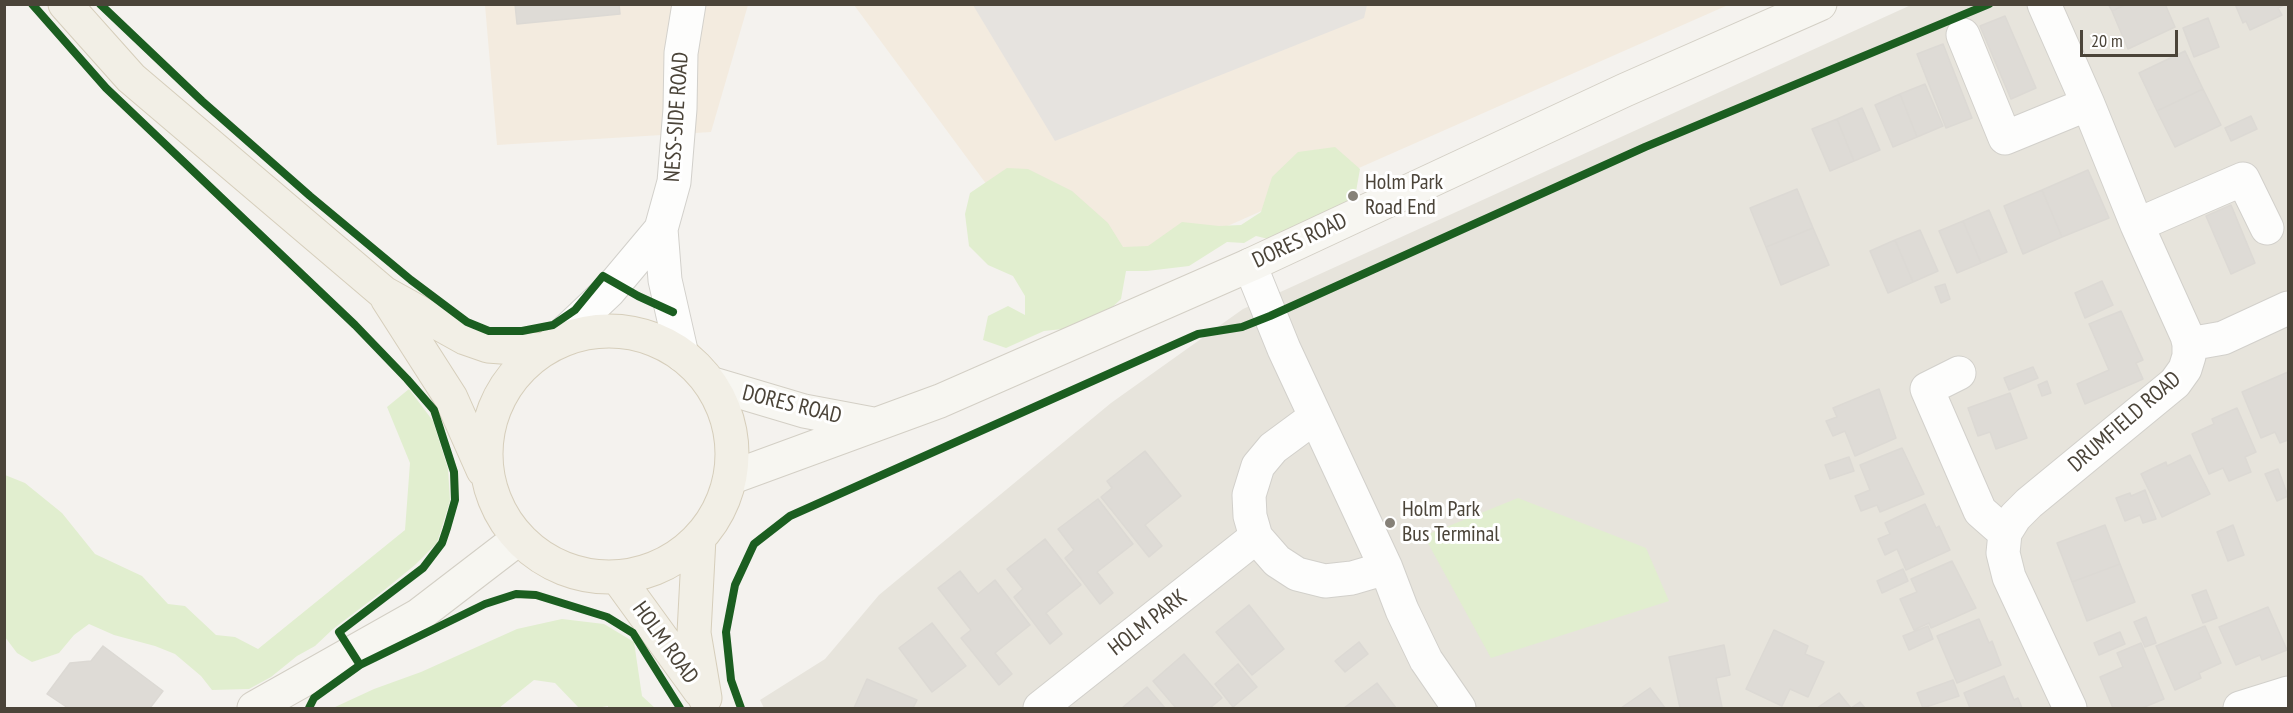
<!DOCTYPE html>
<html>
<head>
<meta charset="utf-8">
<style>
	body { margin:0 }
	#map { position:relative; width:2293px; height:713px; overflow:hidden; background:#f4f2ee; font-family:"PT Sans Narrow",sans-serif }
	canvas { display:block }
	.frame { position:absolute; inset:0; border:6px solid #4b4439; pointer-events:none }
	.scale { position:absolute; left:2080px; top:30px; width:98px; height:27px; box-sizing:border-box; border:3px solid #4b4439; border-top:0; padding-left:8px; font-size:18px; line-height:21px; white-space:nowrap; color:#4b4439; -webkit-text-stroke:4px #fff; paint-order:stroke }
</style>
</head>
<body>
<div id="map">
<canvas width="2293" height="713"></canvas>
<div class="frame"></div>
<div class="scale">20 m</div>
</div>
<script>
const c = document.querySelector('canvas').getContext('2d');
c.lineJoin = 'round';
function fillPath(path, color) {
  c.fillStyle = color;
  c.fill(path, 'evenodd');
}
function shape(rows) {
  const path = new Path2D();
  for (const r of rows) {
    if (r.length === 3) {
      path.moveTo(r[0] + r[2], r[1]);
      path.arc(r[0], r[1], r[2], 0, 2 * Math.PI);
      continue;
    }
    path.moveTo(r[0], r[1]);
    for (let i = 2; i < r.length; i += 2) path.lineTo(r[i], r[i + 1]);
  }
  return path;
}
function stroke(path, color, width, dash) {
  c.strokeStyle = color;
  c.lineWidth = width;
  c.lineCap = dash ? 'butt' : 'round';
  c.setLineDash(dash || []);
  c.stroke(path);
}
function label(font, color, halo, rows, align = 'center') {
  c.font = font + ' "PT Sans Narrow",sans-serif';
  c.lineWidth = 6;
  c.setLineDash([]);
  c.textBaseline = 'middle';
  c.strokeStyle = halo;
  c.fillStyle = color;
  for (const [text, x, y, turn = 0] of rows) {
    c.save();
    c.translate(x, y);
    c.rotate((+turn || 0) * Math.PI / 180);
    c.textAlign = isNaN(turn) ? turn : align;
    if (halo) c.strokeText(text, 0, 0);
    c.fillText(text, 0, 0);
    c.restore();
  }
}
fillPath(shape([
	[1911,5,2288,5,2288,708,764,708,760,700,825,659,879,595,1111,403,1243,309]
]), '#e7e4dc');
fillPath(shape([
	[485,5,748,5,711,132,497,145],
	[854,5,1728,5,1069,296]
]), '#f3ebdf');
fillPath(shape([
	[1335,147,1360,169,1352,214,1289,244,1256,236,1244,243,1227,242,1189,266,1147,271,1126,271,1121,299,1104,315,1072,328,1044,331,1006,348,983,340,988,316,1008,306,1025,315,1025,296,1013,276,988,265,969,246,965,214,970,193,1007,168,1028,169,1072,191,1108,223,1123,247,1148,246,1182,222,1219,226,1241,225,1261,212,1272,177,1298,152],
	[409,389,433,421,448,469,450,501,437,543,415,565,383,591,333,629,315,646,297,656,271,677,249,689,212,690,201,676,175,654,155,646,114,635,89,624,74,635,59,653,32,662,17,653,5,637,5,475,25,483,62,513,95,554,142,576,168,604,185,606,216,635,235,637,258,649,405,530,410,463,387,407],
	[1518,498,1646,548,1669,601,1491,658,1424,536],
	[562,619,604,624,634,642,642,696,655,708,608,708,608,706,596,708,579,708,555,683,534,680,499,708,333,708,374,689,421,672,517,629]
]), '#e1eecf');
fillPath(shape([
	[973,5,1367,5,1364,18,1055,141]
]), '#e6e3df');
const building = shape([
	[515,4,619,4,620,14,517,24,515,4],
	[2108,4,2127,4,2112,11,2108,4],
	[2127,4,2165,4,2175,27,2128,49,2112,11,2127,4],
	[2235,4,2286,4,2278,8,2282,15,2250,30,2246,21,2243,23,2235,4],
	[2005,16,2036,88,2011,99,1980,26,2005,16],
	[2208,18,2219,47,2194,57,2183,28,2208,18],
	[1943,44,1972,118,1946,128,1917,54,1943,44],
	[2185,51,2203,89,2157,111,2139,73,2185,51],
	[1925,84,1943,126,1917,137,1900,94,1925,84],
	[2203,89,2221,125,2175,147,2157,111,2203,89],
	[1900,94,1917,137,1893,147,1875,105,1900,94],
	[1862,108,1880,150,1854,161,1837,119,1862,108],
	[2251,116,2257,129,2231,141,2225,128,2251,116],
	[1837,119,1854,161,1830,171,1812,129,1837,119],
	[2088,170,2109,218,2062,237,2042,190,2088,170],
	[1797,189,1813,228,1766,247,1750,208,1797,189],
	[2042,190,2062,237,2023,254,2004,206,2042,190],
	[2231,205,2255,263,2231,274,2206,216,2231,205],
	[1989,210,2007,252,1981,263,1963,221,1989,210],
	[1963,221,1981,263,1957,273,1939,231,1963,221],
	[1813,228,1829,265,1781,285,1766,247,1813,228],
	[1920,230,1938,271,1913,282,1895,240,1920,230],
	[1895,240,1913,282,1888,293,1870,251,1895,240],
	[2102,281,2113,305,2085,318,2075,293,2102,281],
	[1945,284,1950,299,1941,303,1935,287,1945,284],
	[2121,311,2143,360,2136,363,2143,379,2085,404,2077,384,2109,370,2089,324,2121,311],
	[2033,367,2038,378,2009,390,2004,378,2033,367],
	[2288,372,2288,440,2280,443,2275,432,2261,438,2242,392,2288,372],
	[2047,381,2051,393,2042,396,2038,385,2047,381],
	[1879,389,1896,438,1855,456,1845,431,1833,436,1826,421,1837,417,1833,408,1879,389],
	[2010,393,2027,438,1996,449,1990,432,1978,436,1968,408,2010,393],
	[2237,408,2256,452,2245,457,2251,472,2229,481,2223,468,2209,474,2192,434,2214,424,2212,419,2237,408],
	[1902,448,1924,494,1880,512,1877,505,1861,511,1855,496,1870,490,1860,465,1902,448],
	[1145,451,1181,496,1145,525,1162,546,1149,557,1101,497,1112,488,1107,481,1145,451],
	[2190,455,2210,494,2162,517,2141,474,2166,462,2167,466,2190,455],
	[1849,457,1854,471,1830,479,1825,465,1849,457],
	[2278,469,2288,496,2277,501,2265,474,2278,469],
	[2145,490,2156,519,2143,523,2140,515,2125,521,2116,498,2130,493,2131,496,2145,490],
	[1098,499,1133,544,1097,572,1113,593,1100,604,1065,558,1074,550,1058,529,1098,499],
	[1925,504,1936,528,1939,526,1950,550,1906,570,1897,549,1885,555,1878,539,1890,534,1885,523,1925,504],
	[2105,525,2120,564,2072,582,2057,543,2105,525],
	[2233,525,2244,555,2228,561,2217,532,2233,525],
	[1045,539,1081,585,1046,613,1062,634,1050,644,1014,597,1023,589,1007,569,1045,539],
	[1952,561,1976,608,1931,628,1929,623,1914,630,1900,599,1917,592,1911,579,1952,561],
	[2120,564,2135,602,2087,621,2072,582,2120,564],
	[1903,569,1908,581,1882,593,1877,581,1903,569],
	[960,571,978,594,995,580,1030,625,995,653,1012,674,999,685,961,638,971,630,938,588,960,571],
	[2206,590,2217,618,2203,623,2192,595,2206,590],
	[1249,605,1284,649,1252,675,1216,632,1249,605],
	[2268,607,2287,650,2262,660,2260,655,2236,665,2219,627,2268,607],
	[2146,617,2156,643,2145,647,2134,622,2146,617],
	[1979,619,1989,643,1992,641,2001,665,1957,683,1937,636,1979,619],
	[932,623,966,666,932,692,899,648,932,623],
	[1928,626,1933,639,1909,650,1903,636,1928,626],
	[2205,626,2221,663,2199,673,2201,678,2175,690,2156,646,2205,626],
	[1774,630,1808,646,1805,654,1824,662,1808,697,1790,689,1782,706,1746,689,1774,630],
	[2120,632,2125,644,2099,655,2094,643,2120,632],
	[1359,642,1368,654,1345,672,1335,661,1359,642],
	[2141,643,2164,699,2142,708,2113,708,2100,677,2123,667,2117,653,2141,643],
	[1724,645,1730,675,1716,678,1722,707,1680,708,1669,657,1724,645],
	[103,646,163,691,150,708,68,708,47,694,70,663,91,661,103,646],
	[1184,654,1222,698,1210,708,1176,708,1153,681,1184,654],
	[1238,664,1257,687,1233,707,1215,684,1238,664],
	[2004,676,2014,700,2018,698,2022,708,1970,708,1964,693,2004,676],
	[867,679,917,700,913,708,854,708,867,679],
	[1953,680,1959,696,1923,708,1917,693,1953,680],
	[1377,683,1396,708,1344,708,1377,683],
	[1147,687,1165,708,1122,708,1147,687],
	[1650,688,1665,708,1621,708,1650,688],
	[1839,693,1851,708,1817,708,1839,693],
	[1860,702,1865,708,1851,708,1860,702]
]);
fillPath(building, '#dedbd6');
stroke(building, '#dcd9d4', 1.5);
const minor = shape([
	[2044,4,2088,104,2137,225,2187,336,2189,344,2189,356,2185,369,2175,383,2029,503,2015,517,2005,533,2003,553,2009,577,2070,708],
	[1963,35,2005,138,2088,104],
	[2137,225,2243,179,2267,228],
	[1250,265,1284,349,1386,568,1402,610,1426,660,1459,708],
	[554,343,609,291,661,229],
	[2189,344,2223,338,2288,308],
	[682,355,665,280,661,229,674,182,680,109,681,53,689,4],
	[1959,373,1927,389,1980,511,2005,533],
	[1315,417,1273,448,1258,466,1249,495,1250,516,1256,537,1277,561,1297,574,1325,581,1352,578,1386,568],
	[1040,708,1256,537],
	[2240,708,2288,693]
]);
const secondary = shape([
	[710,383,804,411,873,424],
	[730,478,940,401,1250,265,1625,90,1820,4],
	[254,708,419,615,518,539]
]);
const primary = shape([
	[65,4,131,78,384,293,465,338,488,346,541,350],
	[387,298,451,398,483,470],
	[609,454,123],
	[699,538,694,633,705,698],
	[618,578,700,691]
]);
stroke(minor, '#d2d0cb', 35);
stroke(secondary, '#d3cfc5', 35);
stroke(primary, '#d6cebb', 35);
stroke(minor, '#fdfdfc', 33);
stroke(secondary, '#f7f6f1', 33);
stroke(primary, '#f2efe6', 33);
stroke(shape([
	[32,4,106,88,355,325,407,379,434,410,454,472,455,500,447,528,442,543,423,568,339,632,360,665],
	[100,4,202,101,310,196,411,280,467,322,489,331,522,331,553,325,575,310,603,276,638,296,673,312],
	[309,708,314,698,360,665,485,604,516,594,536,595,607,617,633,633,680,708],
	[741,708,731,680,726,632,735,585,754,544,790,516,1198,334,1242,327,1270,316,1645,147,1989,4]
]), '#1b5e20', 8);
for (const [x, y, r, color] of [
	[1353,196,6,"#868178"],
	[1390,523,6,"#868178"]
]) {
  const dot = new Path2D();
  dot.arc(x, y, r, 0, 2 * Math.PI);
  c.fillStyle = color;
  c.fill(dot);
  stroke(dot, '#fff', 2);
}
label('22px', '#4b4439', '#fff', [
	["NESS-SIDE ROAD",677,117,-86],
	["DORES ROAD",1300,241,-25],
	["DORES ROAD",792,405,14],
	["DRUMFIELD ROAD",2125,422,-41],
	["HOLM PARK",1148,623,-38],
	["HOLM ROAD",665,643,54]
]);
label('22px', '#4b4439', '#fff', [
	["Holm Park",1365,183],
	["Road End",1365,208],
	["Holm Park",1402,510],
	["Bus Terminal",1402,535]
], 'left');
</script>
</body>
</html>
